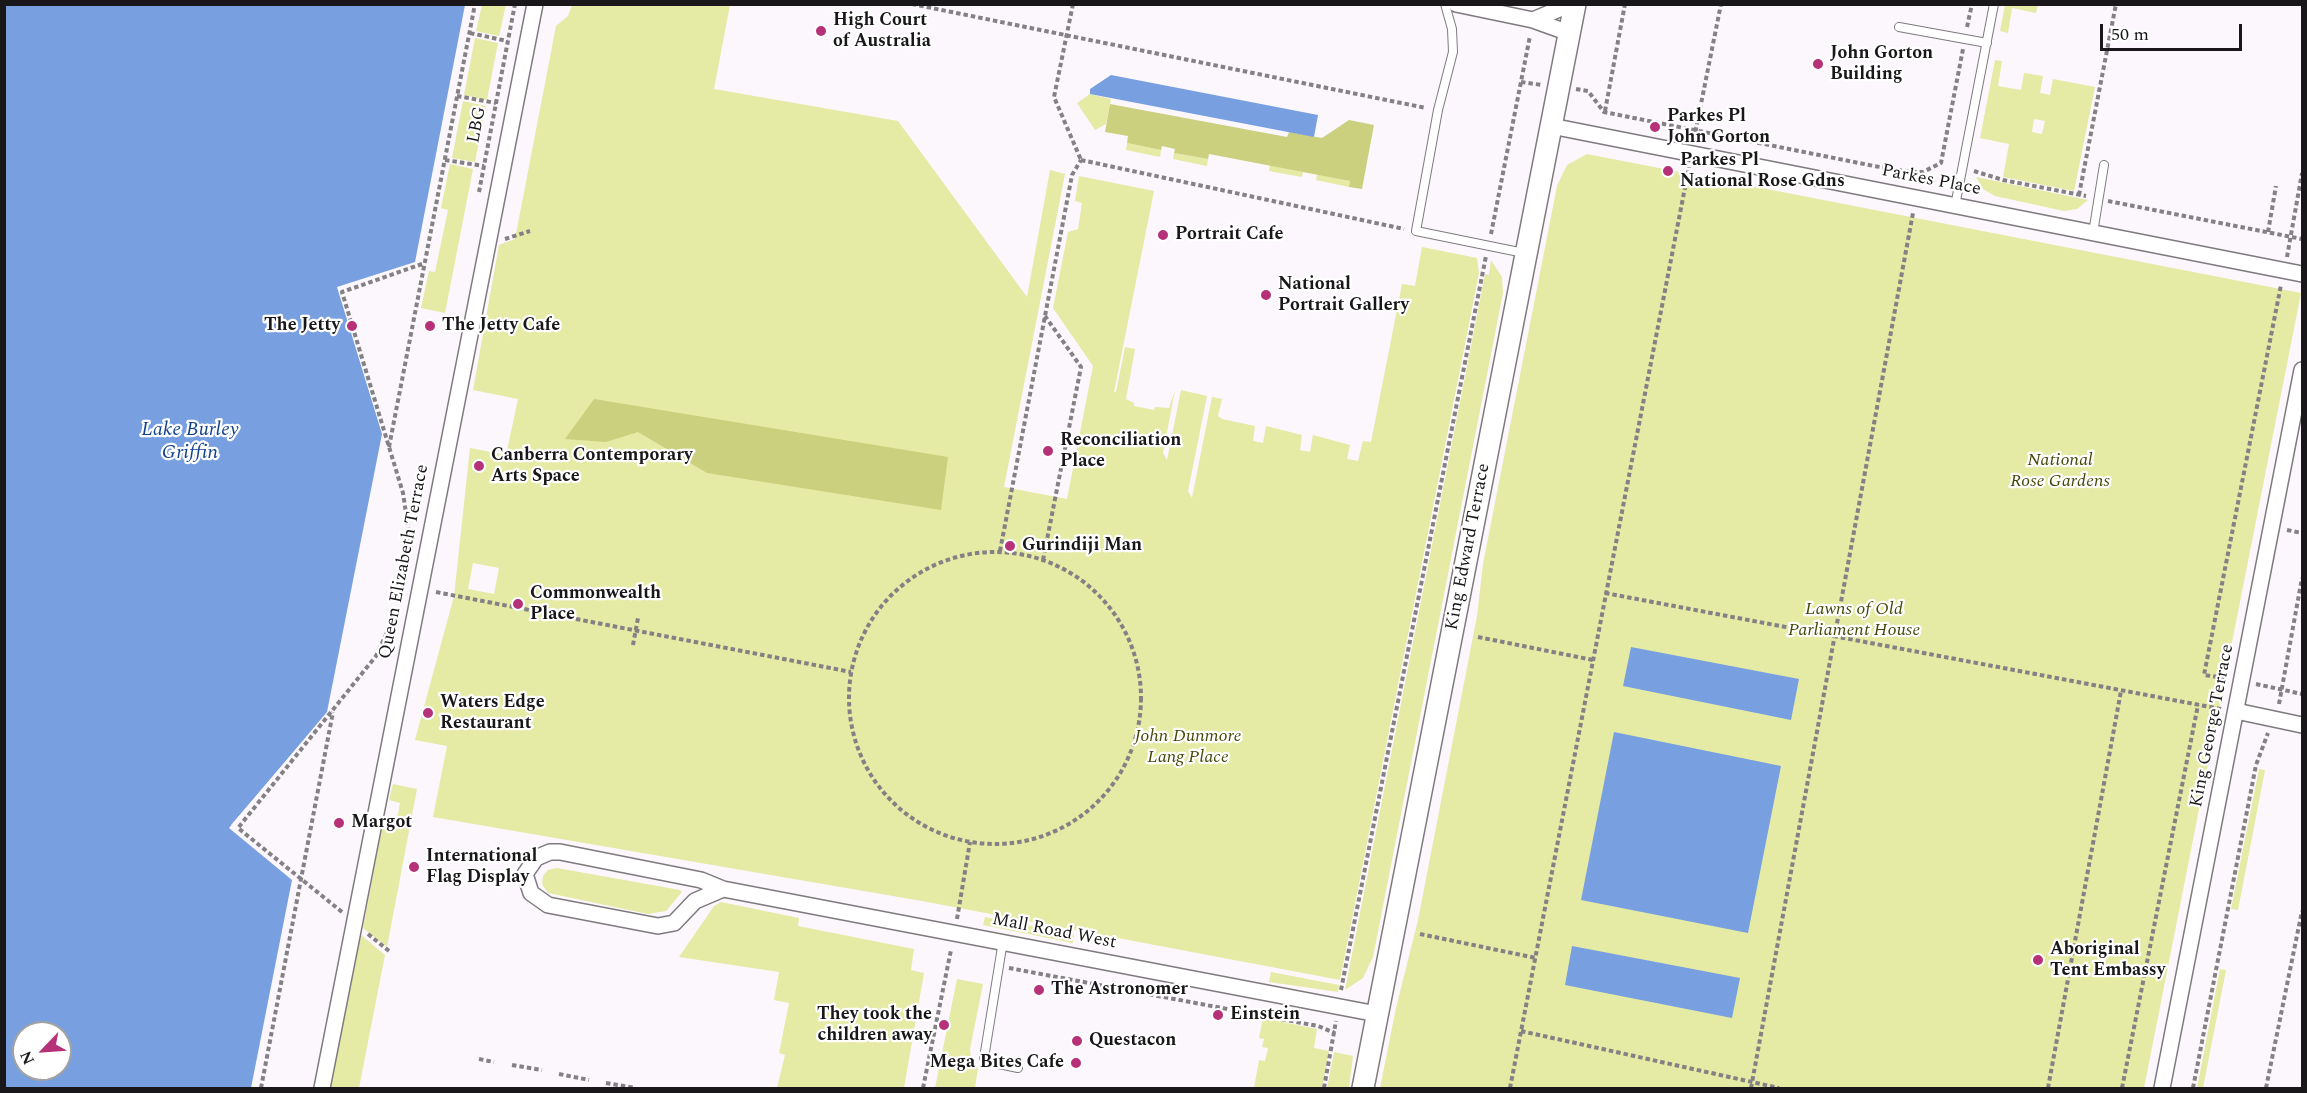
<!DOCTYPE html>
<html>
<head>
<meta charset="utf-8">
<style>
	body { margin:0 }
	#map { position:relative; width:2307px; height:1093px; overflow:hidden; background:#fbf7fc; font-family:Spectral,serif }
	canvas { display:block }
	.frame { position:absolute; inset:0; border:6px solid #191719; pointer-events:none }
	.north { position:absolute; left:12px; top:1021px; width:60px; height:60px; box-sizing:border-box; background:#fff; border:2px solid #a3a2a3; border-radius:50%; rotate:245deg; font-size:16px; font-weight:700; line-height:24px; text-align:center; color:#191719 }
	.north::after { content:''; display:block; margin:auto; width:21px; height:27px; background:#b63178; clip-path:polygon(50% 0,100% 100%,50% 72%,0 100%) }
	.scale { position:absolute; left:2100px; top:24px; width:142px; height:27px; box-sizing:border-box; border:3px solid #191719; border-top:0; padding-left:8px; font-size:18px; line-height:21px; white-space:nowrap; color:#191719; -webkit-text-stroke:4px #fff; paint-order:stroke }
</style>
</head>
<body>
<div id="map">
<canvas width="2307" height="1093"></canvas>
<div class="frame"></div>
<div class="north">N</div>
<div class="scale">50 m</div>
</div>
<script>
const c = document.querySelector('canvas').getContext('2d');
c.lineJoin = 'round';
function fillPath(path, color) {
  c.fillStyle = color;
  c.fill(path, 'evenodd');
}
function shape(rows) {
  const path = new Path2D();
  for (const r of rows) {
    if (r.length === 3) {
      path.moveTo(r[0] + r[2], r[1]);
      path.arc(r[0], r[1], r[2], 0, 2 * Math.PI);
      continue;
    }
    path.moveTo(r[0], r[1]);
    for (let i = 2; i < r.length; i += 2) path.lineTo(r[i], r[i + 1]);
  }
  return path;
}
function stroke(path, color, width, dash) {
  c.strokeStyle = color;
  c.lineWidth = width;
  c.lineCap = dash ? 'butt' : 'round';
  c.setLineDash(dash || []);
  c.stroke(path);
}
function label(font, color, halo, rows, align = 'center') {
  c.font = font + ' Spectral,serif';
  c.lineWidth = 4.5;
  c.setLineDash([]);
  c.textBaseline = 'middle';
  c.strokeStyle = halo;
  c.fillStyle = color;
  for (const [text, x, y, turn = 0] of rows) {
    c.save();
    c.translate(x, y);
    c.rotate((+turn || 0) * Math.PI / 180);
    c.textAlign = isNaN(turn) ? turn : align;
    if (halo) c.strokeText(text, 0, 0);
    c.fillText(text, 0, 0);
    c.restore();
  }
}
fillPath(shape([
	[482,5,506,5,499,36,476,31],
	[572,5,730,5,714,89,898,121,1027,297,1050,170,1065,174,1004,487,1067,499,1093,366,1053,308,1068,232,1078,229,1082,203,1075,201,1079,176,1154,191,1114,392,1116,392,1125,347,1135,349,1126,399,1134,403,1134,406,1154,410,1155,407,1169,408,1175,390,1163,453,1167,460,1181,390,1207,396,1188,491,1192,498,1212,397,1222,399,1218,416,1222,419,1255,426,1253,441,1263,443,1266,426,1302,435,1300,450,1310,452,1313,435,1350,445,1347,459,1358,461,1363,441,1371,442,1402,284,1415,286,1422,247,1477,258,1479,273,1340,980,922,901,433,817,447,746,415,740,454,596,470,448,506,455,518,399,473,390,499,245,515,239,556,26,568,16],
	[473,563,499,568,494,594,468,589],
	[2005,5,2005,4,2038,5,2036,13,2012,8,2008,33,2000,31],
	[475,38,498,43,487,100,464,95],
	[1995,60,2002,61,1998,86,2021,90,2024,73,2043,76,2040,93,2050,95,2053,79,2095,87,2074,191,2003,177,2009,144,1980,138],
	[2034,119,2045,121,2042,134,2032,132],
	[1090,94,1111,99,1106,124,1095,130,1077,103],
	[463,101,486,106,475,162,452,158],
	[1127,143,1161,150,1160,157,1126,150],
	[1174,153,1208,159,1207,166,1173,159],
	[1587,154,2301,293,2144,1088,1380,1088,1396,1008,1418,920,1477,616,1483,564,1557,186,1567,165],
	[450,164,473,169,445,313,421,308,429,271,435,272,448,210,441,208],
	[1270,165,1303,172,1302,177,1269,171],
	[1317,174,1350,181,1349,187,1316,180],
	[1976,177,2088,200,2077,209,2064,211,1995,196,1983,189],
	[1491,260,1502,277,1503,293,1373,957,1363,978,1345,990,1485,274,1489,275],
	[2259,769,2265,770,2238,910,2231,909],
	[393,784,417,789,387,947,363,928,383,822,396,824,400,803,389,800],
	[557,868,680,890,682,892,666,911,648,914,548,893,542,884,543,876,548,870],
	[721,902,799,918,798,926,914,949,911,970,924,973,904,1088,777,1088,785,1055,779,1053,789,1003,774,1000,779,972,679,957,714,906],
	[985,917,1074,934,1073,943,983,925],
	[361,935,385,955,359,1088,330,1088],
	[2220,969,2226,970,2203,1088,2197,1088],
	[1271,972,1339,985,1338,992,1269,982],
	[957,979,983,984,970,1049,971,1058,978,1067,975,1088,935,1088],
	[1263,1018,1317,1029,1314,1048,1329,1051,1322,1088,1254,1088,1259,1060,1265,1061,1268,1048,1262,1047,1264,1039,1259,1038],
	[1334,1052,1353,1056,1349,1088,1327,1088]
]), '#e5eaa5');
fillPath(shape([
	[1110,104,1287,137,1289,132,1322,138,1349,120,1374,125,1362,189,1349,187,1350,181,1209,154,1208,159,1174,153,1175,149,1162,146,1161,150,1127,143,1128,136,1105,132],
	[594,399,948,457,941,510,707,473,638,432,606,442,565,439]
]), '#cbd07f');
fillPath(shape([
	[5,5,465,5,415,262,337,287,382,434,327,712,229,828,292,880,251,1088,5,1088],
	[24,1033,60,1033,60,1069,24,1069],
	[1111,75,1318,115,1314,137,1090,94,1090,89],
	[1631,647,1799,679,1791,720,1623,686],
	[1614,732,1781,766,1748,933,1581,900],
	[1572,946,1740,978,1732,1018,1565,985]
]), '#78a0e0');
fillPath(shape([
	[418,262,341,289,384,431,339,289],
	[329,711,329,714,234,827,231,825]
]), '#fbf7fc');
const service = shape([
	[1445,4,1452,29,1453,52,1438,110,1416,231,1524,253],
	[1899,27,1987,43],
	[1955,206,1994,4],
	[2093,233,2104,165],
	[1003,941,984,1058,989,1062,1018,1068]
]);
const minor = shape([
	[1456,4,1533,20,1569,33],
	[1533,20,1571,4],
	[1551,126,2302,274],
	[2236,711,2302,725],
	[723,889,695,901,674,923,658,926,548,905,531,893,525,874,536,858,550,852,560,852,701,880,723,889,1377,1014],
	[322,1088,535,4],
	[2162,1088,2302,370]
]);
const secondary = shape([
	[1363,1088,1575,4]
]);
stroke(service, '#7e7a7e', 10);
stroke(minor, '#7e7a7e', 18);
stroke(secondary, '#7e7a7e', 24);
stroke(shape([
	[912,4,1426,108],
	[1073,4,1054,97,1081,160],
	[1967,27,1972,4],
	[470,33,507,41],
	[1521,82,1542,85],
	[1576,89,1588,91,1604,112,1874,166,1912,172,1923,172,1941,163,1963,49],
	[457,96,496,103],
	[1605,111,1625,4],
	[1694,139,1721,4],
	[445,160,484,166],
	[1081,160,1404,229],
	[1974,171,2003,180,2086,196],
	[479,192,515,4],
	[2079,195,2116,4],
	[2108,201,2302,239],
	[2268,232,2276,186],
	[1491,234,1530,36],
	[505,239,530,231],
	[2287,257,2302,173],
	[389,447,475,4],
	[2287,530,2302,533],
	[411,547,403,493,342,292,425,263],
	[1000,551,1072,175,1081,160],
	[995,698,146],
	[1043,560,1081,367,1045,316],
	[436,592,851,672],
	[1605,593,2221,709],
	[1478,637,1593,660],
	[2225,678,2204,675,2281,285],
	[2256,684,2302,694],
	[2279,704,2302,578],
	[342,912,238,828,376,656,397,611],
	[957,919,970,842],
	[368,934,389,951],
	[1420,934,1536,958],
	[1009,968,1318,1026,1335,1033],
	[1341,990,1486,256],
	[1521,1031,1779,1088],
	[479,1059,494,1062],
	[512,1065,542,1070],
	[559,1074,589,1080],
	[606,1083,635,1088],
	[261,1088,333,712],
	[923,1088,951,950],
	[1324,1088,1336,1021],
	[1510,1088,1689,167],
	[1751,1088,1913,213],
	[2048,1088,2121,691],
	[2122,1088,2198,705],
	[2193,1088,2256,765,2268,733],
	[2266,1088,2302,911]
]), '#848184', 4, [4.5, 3]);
stroke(service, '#fff', 8);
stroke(minor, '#fff', 15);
stroke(secondary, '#fff', 21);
stroke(shape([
	[633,645,638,618]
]), '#848184', 4, [4.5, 3]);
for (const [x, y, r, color] of [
	[821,31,6,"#b63178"],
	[1818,64,6,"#b63178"],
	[1655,127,6,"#b63178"],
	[1668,171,6,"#b63178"],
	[1163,235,6,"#b63178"],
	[1266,295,6,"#b63178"],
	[352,326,6,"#b63178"],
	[430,326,6,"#b63178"],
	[1048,451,6,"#b63178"],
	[479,466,6,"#b63178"],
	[1010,546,6,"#b63178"],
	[518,604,6,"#b63178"],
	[428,713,6,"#b63178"],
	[339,823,6,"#b63178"],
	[414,867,6,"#b63178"],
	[2038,960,6,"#b63178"],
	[1039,990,6,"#b63178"],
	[1218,1015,6,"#b63178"],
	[944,1025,6,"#b63178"],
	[1077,1041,6,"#b63178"],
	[1076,1063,6,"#b63178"]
]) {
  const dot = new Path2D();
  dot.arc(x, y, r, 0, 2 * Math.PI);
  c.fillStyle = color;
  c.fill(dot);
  stroke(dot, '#fff', 2);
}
label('bold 18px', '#191719', '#fff', [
	["High Court",833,21],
	["of Australia",833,42],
	["John Gorton",1830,54],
	["Building",1830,75],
	["Parkes Pl",1667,117],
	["John Gorton",1667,138],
	["Parkes Pl",1680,161],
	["National Rose Gdns",1680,182],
	["Portrait Cafe",1175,235],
	["National",1278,285],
	["Portrait Gallery",1278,306],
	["The Jetty",340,326,"right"],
	["The Jetty Cafe",442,326],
	["Reconciliation",1060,441],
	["Place",1060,462],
	["Canberra Contemporary",491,456],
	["Arts Space",491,477],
	["Gurindiji Man",1022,546],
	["Commonwealth",530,594],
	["Place",530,615],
	["Waters Edge",440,703],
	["Restaurant",440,724],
	["Margot",351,823],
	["International",426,857],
	["Flag Display",426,878],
	["Aboriginal",2050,950],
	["Tent Embassy",2050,971],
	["The Astronomer",1051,990],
	["They took the",932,1015,"right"],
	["children away",932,1036,"right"],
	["Einstein",1230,1015],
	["Questacon",1089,1041],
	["Mega Bites Cafe",1064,1063,"right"]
], 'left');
label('18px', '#191719', '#fff', [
	["LBG",478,125,-79],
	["Parkes Place",1931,181,11],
	["King Edward Terrace",1469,547,-79],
	["Queen Elizabeth Terrace",405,562,-79],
	["King George Terrace",2213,726,-79],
	["Mall Road West",1054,932,11]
]);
label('italic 18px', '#47490a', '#fff', [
	["National",2060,461],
	["Rose Gardens",2060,482],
	["Lawns of Old",1854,610],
	["Parliament House",1854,631],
	["John Dunmore",1188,737],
	["Lang Place",1188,758]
]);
label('italic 20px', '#11428c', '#fff', [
	["Lake Burley",190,431],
	["Griffin",190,454]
]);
</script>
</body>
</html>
